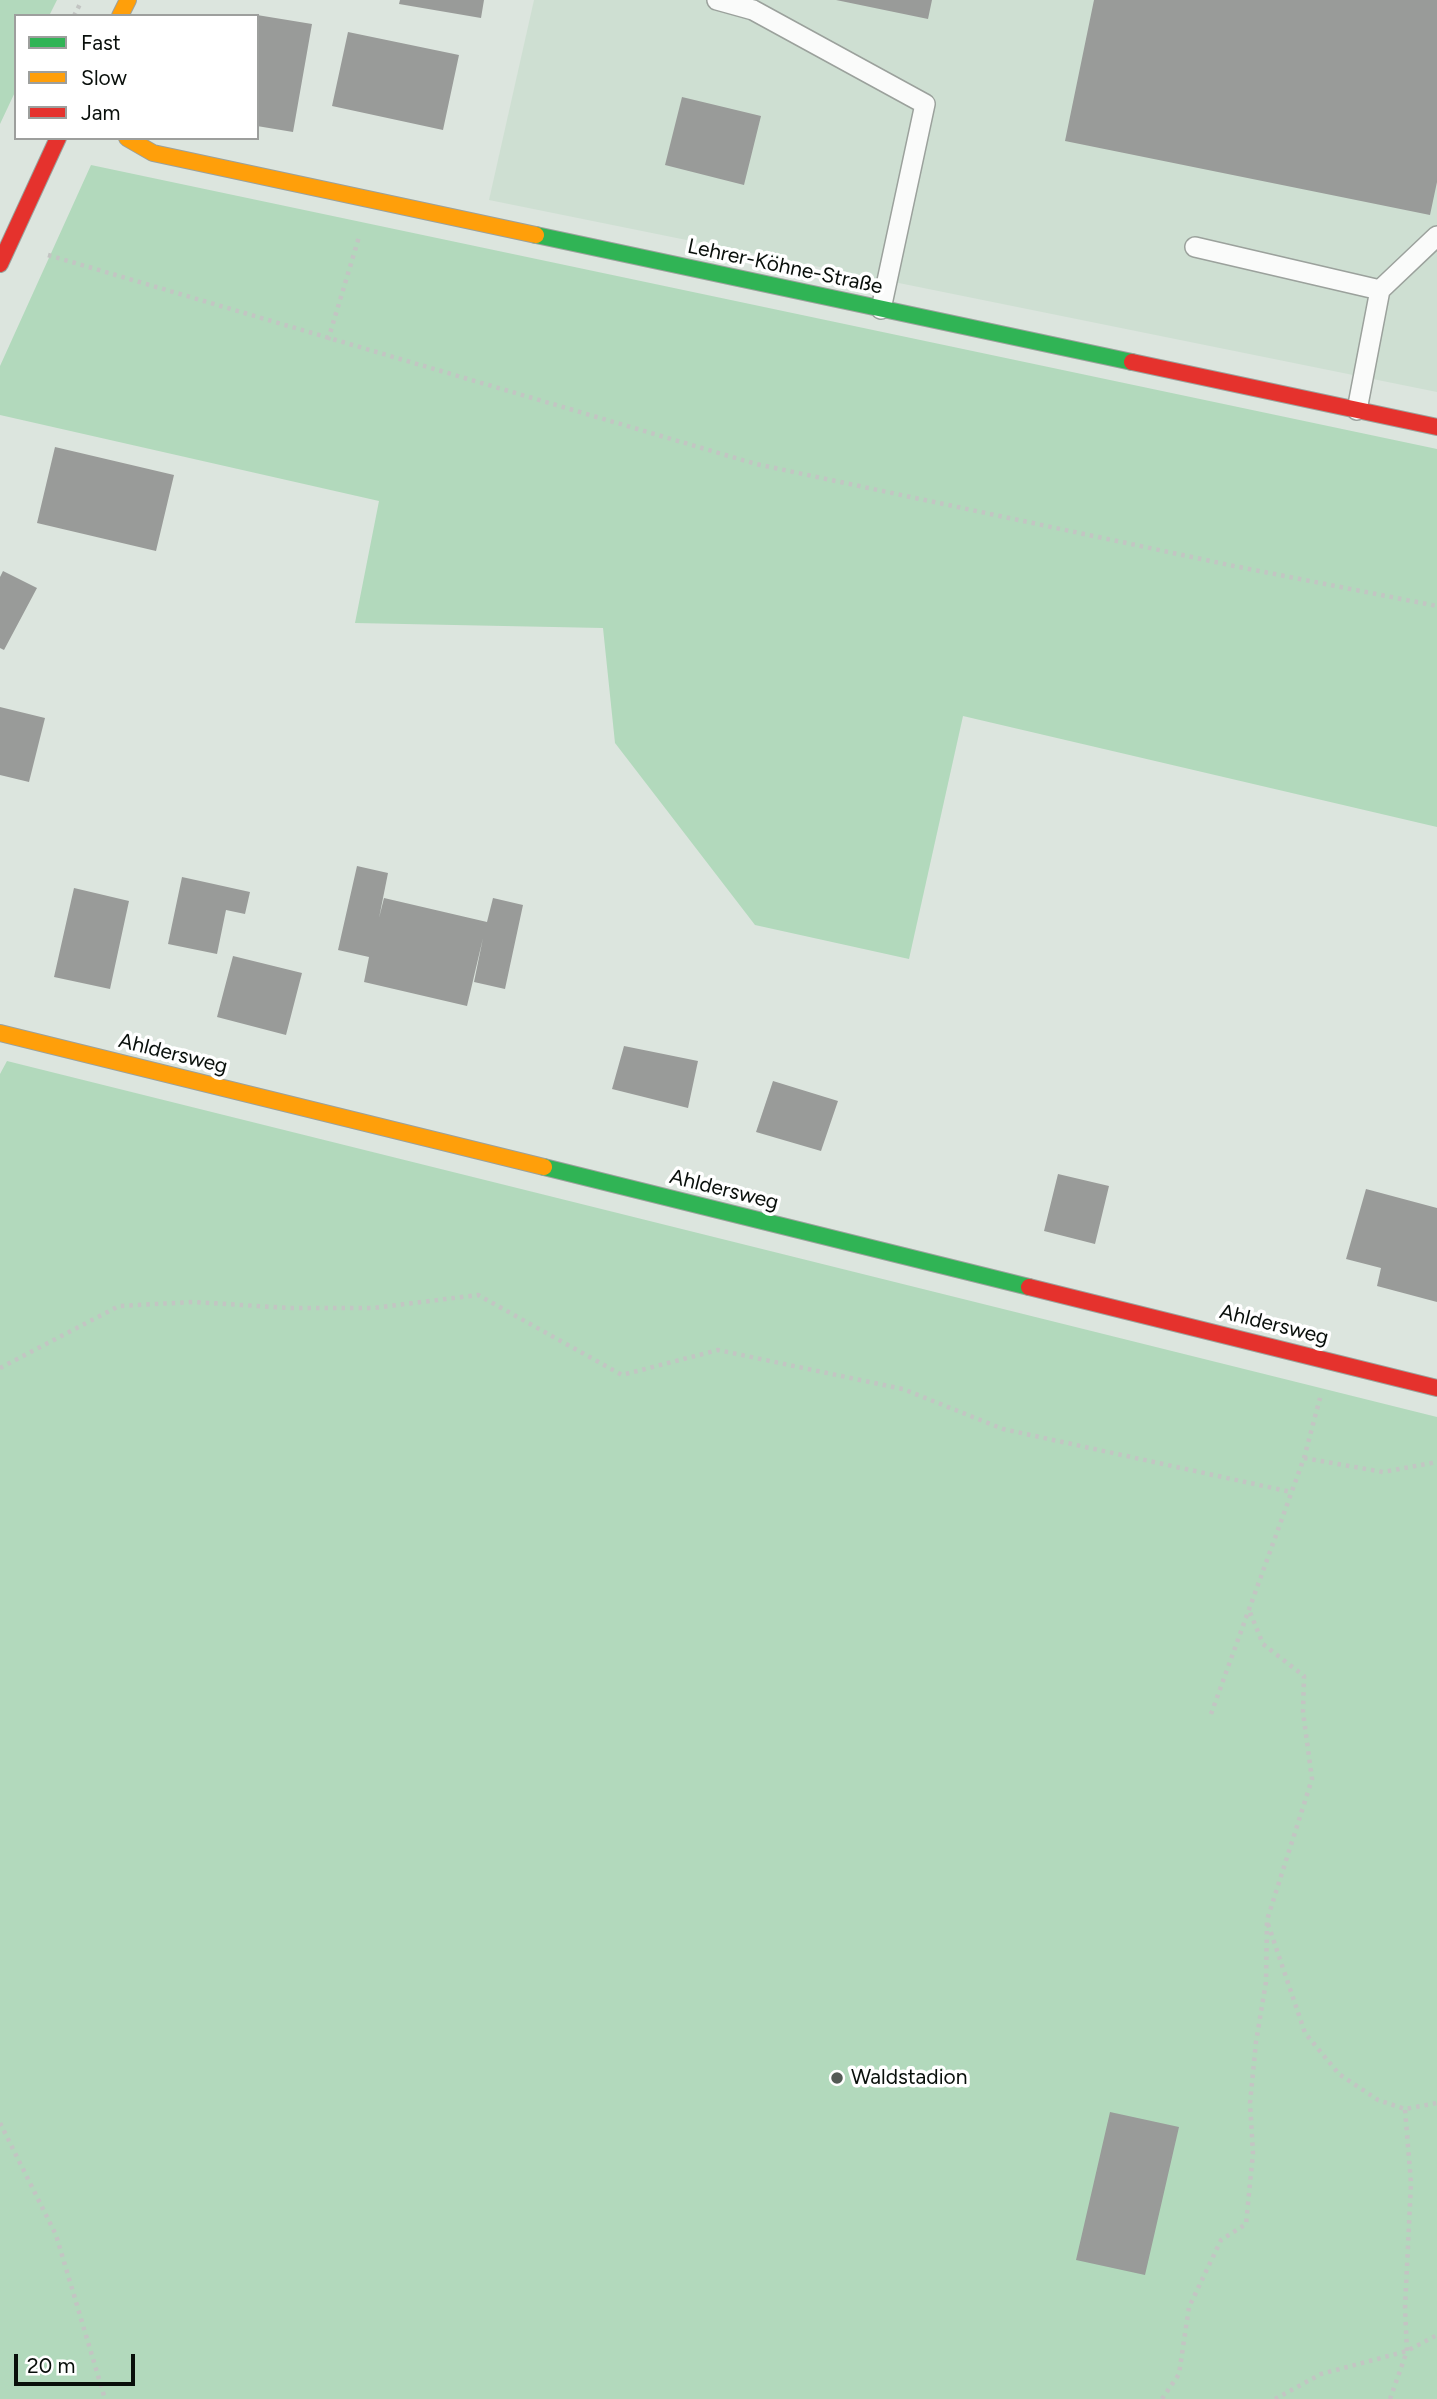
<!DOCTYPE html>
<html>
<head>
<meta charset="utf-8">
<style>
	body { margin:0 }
	#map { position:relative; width:1437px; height:2399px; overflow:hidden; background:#dce5de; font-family:Figtree,sans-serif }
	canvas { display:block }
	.legend { position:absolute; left:14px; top:14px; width:245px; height:126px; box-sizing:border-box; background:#fff; border:2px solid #9d9f9d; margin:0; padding:9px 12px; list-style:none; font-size:21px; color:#090f0b }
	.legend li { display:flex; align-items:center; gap:14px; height:35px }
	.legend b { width:35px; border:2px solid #9d9f9d }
	.scale { position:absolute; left:14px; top:2354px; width:121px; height:32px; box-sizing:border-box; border:4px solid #090f0b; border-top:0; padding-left:9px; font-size:21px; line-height:24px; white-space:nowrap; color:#090f0b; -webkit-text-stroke:5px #fff; paint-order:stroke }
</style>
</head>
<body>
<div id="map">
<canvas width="1437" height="2399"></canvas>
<ul class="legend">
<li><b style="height:9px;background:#30b455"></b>Fast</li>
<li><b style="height:9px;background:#ff9f0a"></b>Slow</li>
<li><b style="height:9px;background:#e5322d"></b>Jam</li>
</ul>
<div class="scale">20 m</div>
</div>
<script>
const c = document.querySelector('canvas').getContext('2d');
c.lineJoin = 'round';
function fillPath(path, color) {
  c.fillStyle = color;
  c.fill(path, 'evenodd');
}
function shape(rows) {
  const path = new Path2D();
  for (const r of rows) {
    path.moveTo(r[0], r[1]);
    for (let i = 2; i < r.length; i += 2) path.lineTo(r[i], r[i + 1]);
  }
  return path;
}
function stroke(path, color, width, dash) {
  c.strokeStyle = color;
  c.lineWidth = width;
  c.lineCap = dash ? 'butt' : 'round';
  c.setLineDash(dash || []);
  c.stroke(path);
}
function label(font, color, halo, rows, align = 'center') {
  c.font = font + ' Figtree,sans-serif';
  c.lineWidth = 7;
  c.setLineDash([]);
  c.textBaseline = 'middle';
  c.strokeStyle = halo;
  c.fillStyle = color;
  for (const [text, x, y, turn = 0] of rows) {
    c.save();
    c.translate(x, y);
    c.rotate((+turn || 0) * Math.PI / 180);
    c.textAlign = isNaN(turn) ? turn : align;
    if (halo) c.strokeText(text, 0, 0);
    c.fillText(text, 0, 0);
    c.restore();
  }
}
fillPath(shape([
	[534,0,1437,0,1437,392,489,200]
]), '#cedfd2');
fillPath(shape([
	[0,0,57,0,49,16,16,16,16,90,0,124],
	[91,165,1437,449,1437,827,963,716,909,959,755,925,615,743,603,628,355,623,379,501,0,415,0,366],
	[7,1061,1437,1417,1437,2399,0,2399,0,1074]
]), '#b2d9bc');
fillPath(shape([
	[400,0,484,0,481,18,399,4],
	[836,0,932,0,928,19],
	[1094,0,1437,0,1437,182,1430,215,1065,141],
	[257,15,312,24,293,132,257,126],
	[348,32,459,55,443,130,332,106],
	[682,97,761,116,744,185,665,165],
	[55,447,174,475,156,551,37,523],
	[3,571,37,588,4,650,0,648,0,577],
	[0,707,45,718,29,782,0,775],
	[357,866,388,873,379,918,384,898,487,922,493,898,523,905,505,989,474,982,483,938,467,1006,364,982,369,957,338,950],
	[182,877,250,892,245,914,226,910,217,954,168,944],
	[74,888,129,901,110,989,54,977],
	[233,956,302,973,286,1035,217,1017],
	[624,1046,698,1061,688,1108,612,1089],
	[773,1081,838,1101,821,1151,756,1132],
	[1058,1174,1109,1186,1095,1244,1044,1231],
	[1366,1189,1437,1208,1437,1302,1377,1286,1381,1268,1346,1259],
	[1110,2112,1179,2127,1145,2275,1076,2260]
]), '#999b99');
const lane = shape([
	[717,0,753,10,925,104,881,309],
	[1195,247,1380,290,1357,410],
	[1380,290,1437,236]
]);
const fast = shape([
	[536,235,1132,362],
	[544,1167,1029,1287]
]);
const slow = shape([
	[120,16,128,0],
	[127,138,153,153,536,235],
	[0,1033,544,1167]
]);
const jam = shape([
	[0,264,58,138],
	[1132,362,1437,427],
	[1029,1287,1437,1388]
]);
stroke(lane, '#9ba19c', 22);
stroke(fast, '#9ba19c', 18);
stroke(slow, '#9ba19c', 18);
stroke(jam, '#9ba19c', 18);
stroke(shape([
	[74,16,80,4],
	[48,255,756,464,1234,566,1437,606],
	[328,340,359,237],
	[0,1368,119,1306,193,1302,290,1308,373,1308,478,1295,622,1375,718,1350,903,1389,1003,1429,1291,1492],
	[1304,1458,1383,1472,1437,1462],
	[1211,1714,1304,1458,1320,1398],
	[1268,1924,1305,2033,1339,2074,1378,2100,1405,2109,1437,2103],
	[0,2123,56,2235,105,2399],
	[1162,2399,1179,2374,1189,2307,1221,2240,1246,2224,1253,2153,1250,2103,1256,2042,1266,1982,1267,1920,1312,1779,1303,1712,1304,1676,1263,1644,1249,1610],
	[1275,2399,1321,2374,1407,2351,1437,2335],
	[1390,2399,1407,2351,1405,2308,1411,2183,1405,2109]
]), '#c3c5c3', 4.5, [3.5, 5]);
stroke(lane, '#fafbfa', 19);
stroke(fast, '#30b455', 16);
stroke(slow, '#ff9f0a', 16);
stroke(jam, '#e5322d', 16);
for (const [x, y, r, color] of [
	[837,2078,7,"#535a55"]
]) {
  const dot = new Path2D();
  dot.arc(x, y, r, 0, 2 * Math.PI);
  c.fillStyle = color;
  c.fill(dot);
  stroke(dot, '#fff', 2.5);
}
label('21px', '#090f0b', '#fff', [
	["Lehrer-Köhne-Straße",785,267,12],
	["Ahldersweg",173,1054,14],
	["Ahldersweg",724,1190,14],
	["Ahldersweg",1274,1325,14]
]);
label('21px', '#090f0b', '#fff', [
	["Waldstadion",851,2078]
], 'left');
</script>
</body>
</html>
